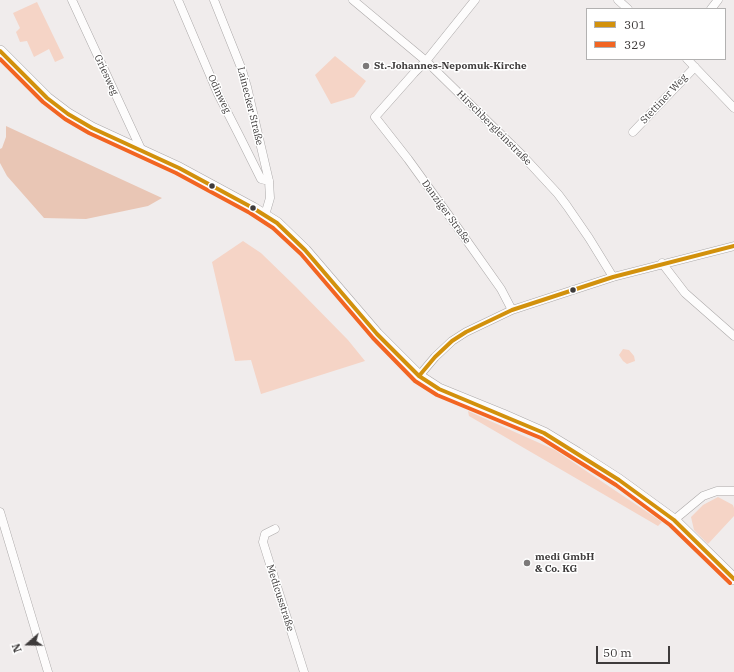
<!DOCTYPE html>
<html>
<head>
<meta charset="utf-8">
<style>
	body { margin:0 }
	#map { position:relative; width:734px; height:672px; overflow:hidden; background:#f0ecec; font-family:"IBM Plex Serif",serif }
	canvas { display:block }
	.legend { position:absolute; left:586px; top:8px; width:140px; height:52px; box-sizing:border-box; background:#fff; border:1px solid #b2b1b1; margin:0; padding:5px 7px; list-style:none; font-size:12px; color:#3e3b3b }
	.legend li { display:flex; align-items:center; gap:8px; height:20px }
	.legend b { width:20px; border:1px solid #b2b1b1 }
	.north { position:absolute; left:8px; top:624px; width:40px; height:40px; -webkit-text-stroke:3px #fff; paint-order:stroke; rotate:250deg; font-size:11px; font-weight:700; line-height:16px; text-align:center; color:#3e3b3b }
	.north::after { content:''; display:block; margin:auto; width:14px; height:18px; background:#3e3b3b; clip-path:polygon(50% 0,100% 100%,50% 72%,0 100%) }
	.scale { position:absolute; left:596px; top:646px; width:74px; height:18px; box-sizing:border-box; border:2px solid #3e3b3b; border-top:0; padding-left:5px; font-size:12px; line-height:14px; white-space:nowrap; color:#3e3b3b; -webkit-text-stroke:3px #fff; paint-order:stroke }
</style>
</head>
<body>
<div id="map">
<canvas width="734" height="672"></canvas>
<ul class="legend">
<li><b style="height:5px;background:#d2910c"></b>301</li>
<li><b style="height:5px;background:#f26522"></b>329</li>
</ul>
<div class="north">N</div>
<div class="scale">50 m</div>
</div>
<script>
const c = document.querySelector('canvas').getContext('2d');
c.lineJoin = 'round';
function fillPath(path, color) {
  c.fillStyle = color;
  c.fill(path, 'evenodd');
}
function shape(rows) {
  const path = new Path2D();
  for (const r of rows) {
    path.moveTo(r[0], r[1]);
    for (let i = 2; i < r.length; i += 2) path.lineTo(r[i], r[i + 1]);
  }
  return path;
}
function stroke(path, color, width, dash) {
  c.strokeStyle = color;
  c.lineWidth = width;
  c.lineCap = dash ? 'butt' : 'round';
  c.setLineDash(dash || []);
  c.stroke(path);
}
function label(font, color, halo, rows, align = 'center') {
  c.font = font + ' "IBM Plex Serif",serif';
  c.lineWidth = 3;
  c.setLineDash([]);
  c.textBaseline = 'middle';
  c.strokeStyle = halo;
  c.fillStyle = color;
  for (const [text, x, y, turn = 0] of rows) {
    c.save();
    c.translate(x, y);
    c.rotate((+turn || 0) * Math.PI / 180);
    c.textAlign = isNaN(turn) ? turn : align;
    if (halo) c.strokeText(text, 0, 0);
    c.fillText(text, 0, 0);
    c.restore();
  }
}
fillPath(shape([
	[37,2,64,58,55,62,49,49,34,57,27,41,20,42,16,32,20,28,13,13],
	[335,56,366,81,354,97,331,104,315,75],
	[243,241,261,253,296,287,348,340,365,361,261,394,251,360,235,361,212,262],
	[623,349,629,350,634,356,635,361,627,364,623,361,619,355],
	[468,411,555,450,662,522,658,526,469,416],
	[718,497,733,505,734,508,734,516,708,544,694,530,691,517,703,505]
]), '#f5d4c6');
fillPath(shape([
	[6,126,73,157,162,198,148,206,86,219,44,218,7,176,0,163,0,149,2,148,6,137]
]), '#e9c6b5');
const street = shape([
	[72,0,140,147,139,150],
	[178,0,218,94,240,137,261,179,269,181],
	[214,0,242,70,247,87,269,181,270,198,265,215],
	[353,0,426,61,522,155,558,194,567,206,589,238,613,277],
	[475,0,426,61,414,73,375,117,408,159,455,224,501,289,512,310],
	[618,0,628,9],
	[711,9,718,0],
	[687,59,734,108],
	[633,132,695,67],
	[662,263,685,293,734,336],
	[419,376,435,357,452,341,466,332,512,310,613,277,734,246],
	[0,512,48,672],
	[674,520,703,496,717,491,734,491],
	[275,529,265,534,263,542,304,672]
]);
const secondary = shape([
	[0,51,47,98,68,114,92,128,179,168,253,208,277,223,305,250,377,334,419,376,439,389,503,415,544,433,577,453,619,480,674,520,734,579]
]);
stroke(street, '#aba8a8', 9);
stroke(secondary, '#aba8a8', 12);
stroke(street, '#fdfcfc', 8);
stroke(secondary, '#fdfcfc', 11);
stroke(shape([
	[0,51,47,98,68,114,92,128,179,168,253,208,277,223,305,250,377,334,419,376,439,389,544,433,619,480,674,520,734,579],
	[419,376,435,357,452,341,466,332,512,310,613,277,734,246]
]), '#d2910c', 4);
stroke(shape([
	[0,59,43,102,65,119,89,133,176,173,250,213,273,228,301,254,373,338,415,381,437,395,541,438,616,485,670,525,730,583]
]), '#f26522', 4);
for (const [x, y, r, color] of [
	[366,66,4,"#7c7979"],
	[212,186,3.5,"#3e3b3b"],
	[253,208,3.5,"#3e3b3b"],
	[573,290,3.5,"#3e3b3b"],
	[527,563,4,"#7c7979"]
]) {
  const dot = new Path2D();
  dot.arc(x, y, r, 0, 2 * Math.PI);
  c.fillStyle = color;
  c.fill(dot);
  stroke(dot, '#fff', 1.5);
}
label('bold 10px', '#3e3b3b', '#fff', [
	["St.-Johannes-Nepomuk-Kirche",374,66],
	["medi GmbH",535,557],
	["& Co. KG",535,569]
], 'left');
label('10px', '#3e3b3b', '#fff', [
	["Griesweg",106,75,65],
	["Odinweg",219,94,65],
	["Stettiner Weg",664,99,-47],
	["Lainecker Straße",250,106,76],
	["Hirschbergleinstraße",494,128,45],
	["Danziger Straße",446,212,54],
	["Medicusstraße",280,598,72]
]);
</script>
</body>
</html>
